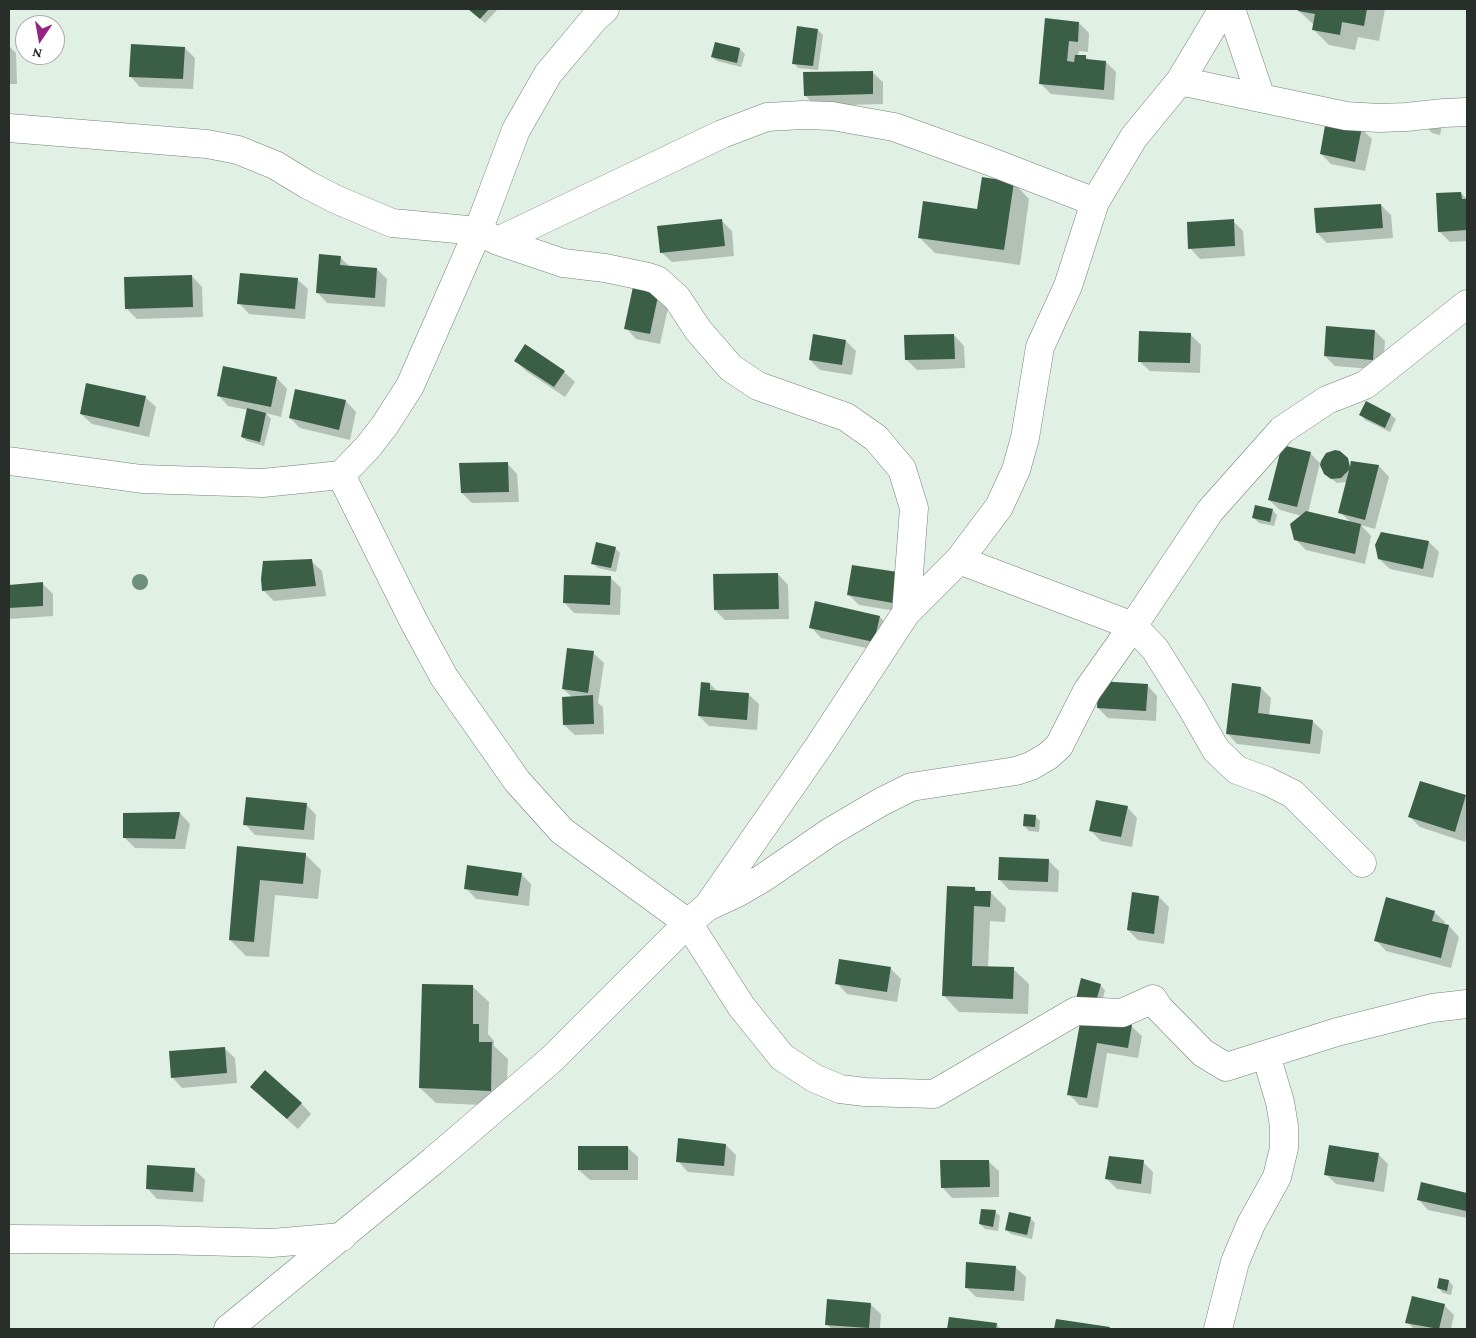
<!DOCTYPE html>
<html>
<head>
<meta charset="utf-8">
<style>
	body { margin:0 }
	#map { position:relative; width:1476px; height:1338px; overflow:hidden; background:#e0f0e4; font-family:"Crimson Pro",serif }
	canvas { display:block }
	.frame { position:absolute; inset:0; border:10px solid #282e29; pointer-events:none }
	.north { position:absolute; left:15px; top:15px; width:50px; height:50px; box-sizing:border-box; background:#fff; border:1px solid #a9aba9; border-radius:50%; rotate:192deg; font-size:14px; font-weight:700; line-height:20px; text-align:center; color:#282e29 }
	.north::after { content:''; display:block; margin:auto; width:18px; height:22px; background:#932384; clip-path:polygon(50% 0,100% 100%,50% 72%,0 100%) }
</style>
</head>
<body>
<div id="map">
<canvas width="1476" height="1338"></canvas>
<div class="frame"></div>
<div class="north">N</div>
</div>
<script>
const c = document.querySelector('canvas').getContext('2d');
c.lineJoin = 'round';
function fillPath(path, color) {
  c.fillStyle = color;
  c.fill(path, 'evenodd');
}
function shape(rows) {
  const path = new Path2D();
  for (const r of rows) {
    path.moveTo(r[0], r[1]);
    for (let i = 2; i < r.length; i += 2) path.lineTo(r[i], r[i + 1]);
  }
  return path;
}
function stroke(path, color, width, dash) {
  c.strokeStyle = color;
  c.lineWidth = width;
  c.lineCap = dash ? 'butt' : 'round';
  c.setLineDash(dash || []);
  c.stroke(path);
}
fillPath(shape([
	[469,9,498,9,485,23],
	[1300,9,1385,9,1379,41,1358,37,1355,50,1329,45,1313,29,1314,25,1299,11],
	[1079,23,1089,33,1088,52,1079,51,1078,56,1085,56,1089,60,1106,62,1116,72,1114,100,1051,94,1041,84],
	[818,30,823,35,818,70,798,68,794,63],
	[9,46,16,53,17,84,9,84],
	[185,48,195,58,193,89,140,87,130,76],
	[740,49,745,54,741,67,717,61,712,57],
	[872,72,883,82,883,104,815,106,805,95],
	[1442,126,1440,135,1432,133,1427,128],
	[1361,128,1372,139,1365,171,1331,164,1321,154],
	[1014,183,1029,199,1020,265,935,253,920,238,978,210],
	[1461,193,1467,199,1467,241,1450,242,1439,231],
	[1381,205,1391,215,1393,238,1327,243,1317,233],
	[722,221,732,231,734,256,672,262,661,252],
	[1233,221,1243,231,1245,256,1200,259,1190,248],
	[340,257,350,267,377,269,387,279,385,307,327,303,317,292],
	[192,276,202,287,203,317,137,319,127,309,125,279],
	[297,279,308,289,305,319,249,314,239,303],
	[635,283,670,299,660,344,636,339,626,328],
	[1375,331,1385,341,1383,370,1335,366,1325,356],
	[1190,334,1201,345,1200,373,1150,371,1139,361],
	[954,335,964,346,965,368,917,370,906,359],
	[846,341,856,351,852,375,820,370,810,360],
	[525,346,564,372,575,382,565,397,526,371,516,361],
	[277,378,287,389,281,417,266,413,271,419,264,446,247,441,242,437,248,410,228,406,218,395],
	[145,397,156,407,149,437,92,424,81,414],
	[346,401,356,412,350,440,300,428,290,418],
	[1361,415,1391,415,1396,419,1390,432,1365,420],
	[1310,453,1320,463,1308,513,1351,523,1340,512,1347,482,1337,483,1328,476,1347,458,1349,473,1352,473,1350,461,1379,466,1389,477,1375,529,1361,525,1371,536,1365,564,1306,550,1295,539,1302,516,1280,510,1269,500],
	[507,463,517,474,519,502,472,503,462,493],
	[1272,510,1277,515,1274,526,1259,523,1254,518],
	[1429,542,1439,552,1433,578,1390,569,1379,559],
	[615,548,620,553,616,572,598,568,593,563],
	[311,561,322,571,326,596,274,601,263,590],
	[853,566,909,613,859,605,848,594],
	[778,574,788,585,789,619,725,620,715,610],
	[611,578,621,588,620,615,574,613,564,602],
	[42,583,53,594,53,616,9,619,9,586],
	[880,617,890,628,884,652,821,638,811,627],
	[593,653,604,663,598,703,603,707,604,734,575,735,564,725,572,697,563,689],
	[710,684,718,692,748,694,759,704,757,730,709,726,699,716],
	[1147,685,1157,696,1156,721,1108,718,1098,708],
	[1261,688,1271,698,1269,715,1312,721,1323,731,1320,754,1237,744,1227,733],
	[1421,782,1467,798,1467,834,1465,842,1420,827,1410,817],
	[306,804,316,815,314,840,255,835,245,824],
	[1127,807,1137,818,1132,847,1101,841,1091,831],
	[180,813,190,824,185,849,135,848,124,837],
	[1035,816,1040,821,1039,832,1029,831,1024,826],
	[238,847,305,854,321,870,318,899,275,895,269,957,246,956,230,940],
	[1048,860,1059,871,1058,892,1009,890,999,879],
	[521,874,531,884,529,906,476,899,466,888],
	[975,888,978,892,990,892,1006,908,1005,922,990,921,988,968,1013,969,1029,984,1028,1014,959,1012,944,996],
	[1159,897,1169,907,1164,944,1138,940,1128,930],
	[1434,912,1445,922,1444,925,1449,926,1459,937,1451,968,1386,951,1376,940],
	[890,968,901,979,897,1002,847,994,837,983],
	[1100,985,1105,990,1100,1009,1082,1003],
	[473,987,489,1002,488,1034,494,1041,494,1046,508,1059,506,1106,436,1103,420,1088],
	[1081,1025,1131,1026,1142,1036,1138,1058,1107,1053,1098,1108,1079,1105,1069,1094],
	[224,1048,235,1058,237,1083,182,1088,172,1077],
	[262,1097,301,1103,311,1114,298,1129],
	[726,1145,736,1155,734,1176,688,1172,678,1161],
	[627,1147,638,1157,638,1180,590,1180,579,1170],
	[1378,1154,1388,1164,1384,1192,1336,1184,1326,1174],
	[988,1161,999,1171,999,1197,952,1198,942,1187],
	[1143,1162,1153,1172,1151,1194,1117,1189,1107,1179],
	[194,1169,205,1180,203,1202,157,1199,147,1188],
	[1422,1184,1467,1194,1467,1218,1428,1210,1418,1199],
	[995,1212,1000,1216,998,1231,985,1229,980,1224],
	[1030,1218,1035,1223,1032,1239,1011,1234,1006,1230],
	[1015,1267,1026,1277,1024,1301,976,1297,966,1287],
	[1449,1281,1453,1286,1451,1295,1443,1293,1438,1288],
	[870,1304,881,1314,880,1329,832,1329,826,1324],
	[1444,1305,1454,1315,1451,1329,1414,1329,1407,1322],
	[950,1318,996,1324,1001,1329,948,1329],
	[1057,1320,1109,1328,1110,1329,1056,1329]
]), '#0003');
fillPath(shape([
	[468,9,489,9,480,19],
	[1298,9,1367,9,1364,26,1342,22,1340,35,1312,30,1315,14,1298,11],
	[1045,18,1079,22,1078,42,1069,41,1067,61,1074,62,1075,55,1086,55,1086,59,1106,61,1104,90,1039,84],
	[797,26,818,29,813,66,792,64],
	[715,42,740,48,737,63,711,57],
	[131,44,185,47,183,79,129,77],
	[873,71,873,94,804,96,803,72],
	[1326,120,1362,127,1355,162,1320,154],
	[982,177,1014,182,1004,250,918,238,923,201,977,209],
	[1461,192,1462,199,1467,199,1467,230,1438,232,1436,193],
	[1381,204,1383,228,1316,233,1314,208],
	[722,219,725,246,660,253,657,226],
	[1234,219,1235,246,1188,249,1187,222],
	[319,254,341,256,340,265,377,268,375,298,316,293],
	[240,273,298,278,295,309,237,304],
	[192,275,193,307,125,309,124,277],
	[634,282,660,287,650,334,624,329],
	[1326,326,1375,330,1373,360,1324,356],
	[1139,331,1191,333,1190,363,1138,362],
	[813,334,846,340,842,365,809,360],
	[954,334,955,359,905,360,904,335],
	[525,344,565,371,554,387,514,361],
	[223,366,277,377,271,407,217,396],
	[86,383,146,396,139,427,80,414],
	[295,389,346,400,339,430,289,418],
	[1366,401,1391,414,1385,428,1359,415],
	[247,408,266,413,260,442,241,437],
	[1282,445,1311,452,1297,507,1268,500],
	[1335,450,1340,451,1348,458,1350,467,1351,461,1379,465,1365,520,1338,513,1349,470,1341,478,1331,479,1324,474,1320,465,1321,461,1326,453],
	[508,462,509,492,461,493,459,463],
	[1255,505,1273,509,1270,522,1252,518],
	[1306,511,1361,524,1355,554,1294,540,1290,524],
	[1381,532,1429,541,1423,569,1378,559,1375,545],
	[596,542,616,547,611,568,591,564],
	[312,559,316,586,262,591,261,579,263,561],
	[852,565,904,573,899,604,847,595],
	[778,573,779,609,714,610,713,574],
	[564,575,611,576,610,605,563,603],
	[43,582,43,606,9,608,9,585],
	[815,601,880,616,874,642,809,628],
	[567,648,594,651,588,693,562,689],
	[1098,681,1148,684,1146,711,1097,708],
	[701,682,710,683,710,690,749,693,747,720,698,716],
	[1232,683,1261,687,1258,713,1313,720,1310,744,1226,734],
	[593,695,594,724,563,725,562,697],
	[1420,781,1466,795,1455,832,1408,817],
	[246,797,307,803,304,830,243,825],
	[1096,800,1128,806,1121,837,1089,831],
	[180,812,175,839,123,838,123,813],
	[1024,814,1036,815,1035,827,1023,826],
	[237,846,306,853,303,884,260,880,254,942,229,940],
	[999,857,1049,859,1048,882,998,880],
	[467,865,522,873,518,896,464,889],
	[947,886,975,887,975,891,991,891,990,907,974,906,972,966,1014,967,1013,999,942,996],
	[1132,892,1159,896,1154,934,1127,930],
	[1386,897,1435,911,1432,921,1449,925,1441,958,1374,941],
	[839,959,891,967,887,992,835,984],
	[1081,978,1101,984,1095,1005,1076,999],
	[422,984,473,985,473,1024,479,1024,479,1042,492,1042,491,1091,419,1088],
	[1093,1018,1132,1025,1128,1048,1097,1043,1087,1098,1067,1095,1080,1023],
	[225,1047,227,1073,171,1078,169,1051],
	[265,1070,302,1103,287,1119,250,1087],
	[678,1138,726,1144,724,1166,676,1162],
	[1329,1145,1379,1153,1374,1182,1324,1175],
	[578,1146,628,1146,628,1170,578,1170],
	[1109,1156,1144,1160,1141,1184,1105,1179],
	[940,1160,989,1160,990,1187,941,1188],
	[147,1165,195,1168,193,1192,146,1189],
	[1421,1182,1467,1193,1466,1211,1417,1200],
	[981,1209,996,1210,993,1227,979,1224],
	[1009,1212,1031,1217,1027,1235,1005,1230],
	[966,1262,1016,1266,1014,1291,965,1288],
	[1439,1278,1449,1280,1447,1291,1437,1288],
	[1412,1296,1445,1304,1439,1329,1405,1323],
	[827,1299,871,1303,869,1328,825,1325],
	[949,1317,997,1323,996,1329,947,1329],
	[1056,1319,1110,1327,1109,1329,1054,1329]
]), '#3a5f46');
const minor = shape([
	[1231,9,1261,98],
	[1180,81,1346,116,1379,118,1406,117,1444,113,1467,112],
	[9,128,207,144,238,150,275,165,308,185,335,199,392,223,478,231,498,241,722,134,767,117,803,115,832,116,894,127,989,161,1095,202],
	[498,241,563,263,605,268,648,277,657,280,677,298,698,330,731,368,758,386,846,417,876,438,902,469,914,508,906,613],
	[9,461,142,479,263,483,341,475,368,447,385,425,410,386,478,231,516,130,548,74,595,18,605,9],
	[341,475,414,622,444,677,517,781,562,831,688,923,741,1006,782,1057,814,1078,840,1089,865,1092,934,1094,1076,1011,1122,1013,1153,999,1159,1008,1203,1053,1226,1067,1337,1032,1432,1008,1467,1004],
	[959,560,1133,626,1155,649,1192,708,1216,750,1237,770,1267,781,1293,794,1362,863],
	[709,906,739,892,763,878,830,832,881,802,911,787,1016,771,1031,766,1048,756,1059,746,1087,691,1133,626,1210,511,1282,430,1327,400,1365,385,1467,304],
	[9,1239,159,1240,272,1243,342,1237],
	[228,1329,433,1161,552,1059,688,923,708,906,819,746,906,613,959,560,999,507,1016,470,1025,438,1040,347,1068,286,1095,202,1134,137,1180,81,1223,9],
	[1218,1329,1235,1262,1251,1224,1277,1177,1284,1148,1284,1126,1280,1102,1266,1055]
]);
stroke(minor, '#748278', 29);
stroke(minor, '#fff', 28);
c.fillStyle = '#6e907b';
for (const [x, y] of [
	[140,582]
]) {
  c.beginPath();
  c.arc(x, y, 8, 0, 2 * Math.PI);
  c.fill();
}
</script>
</body>
</html>
